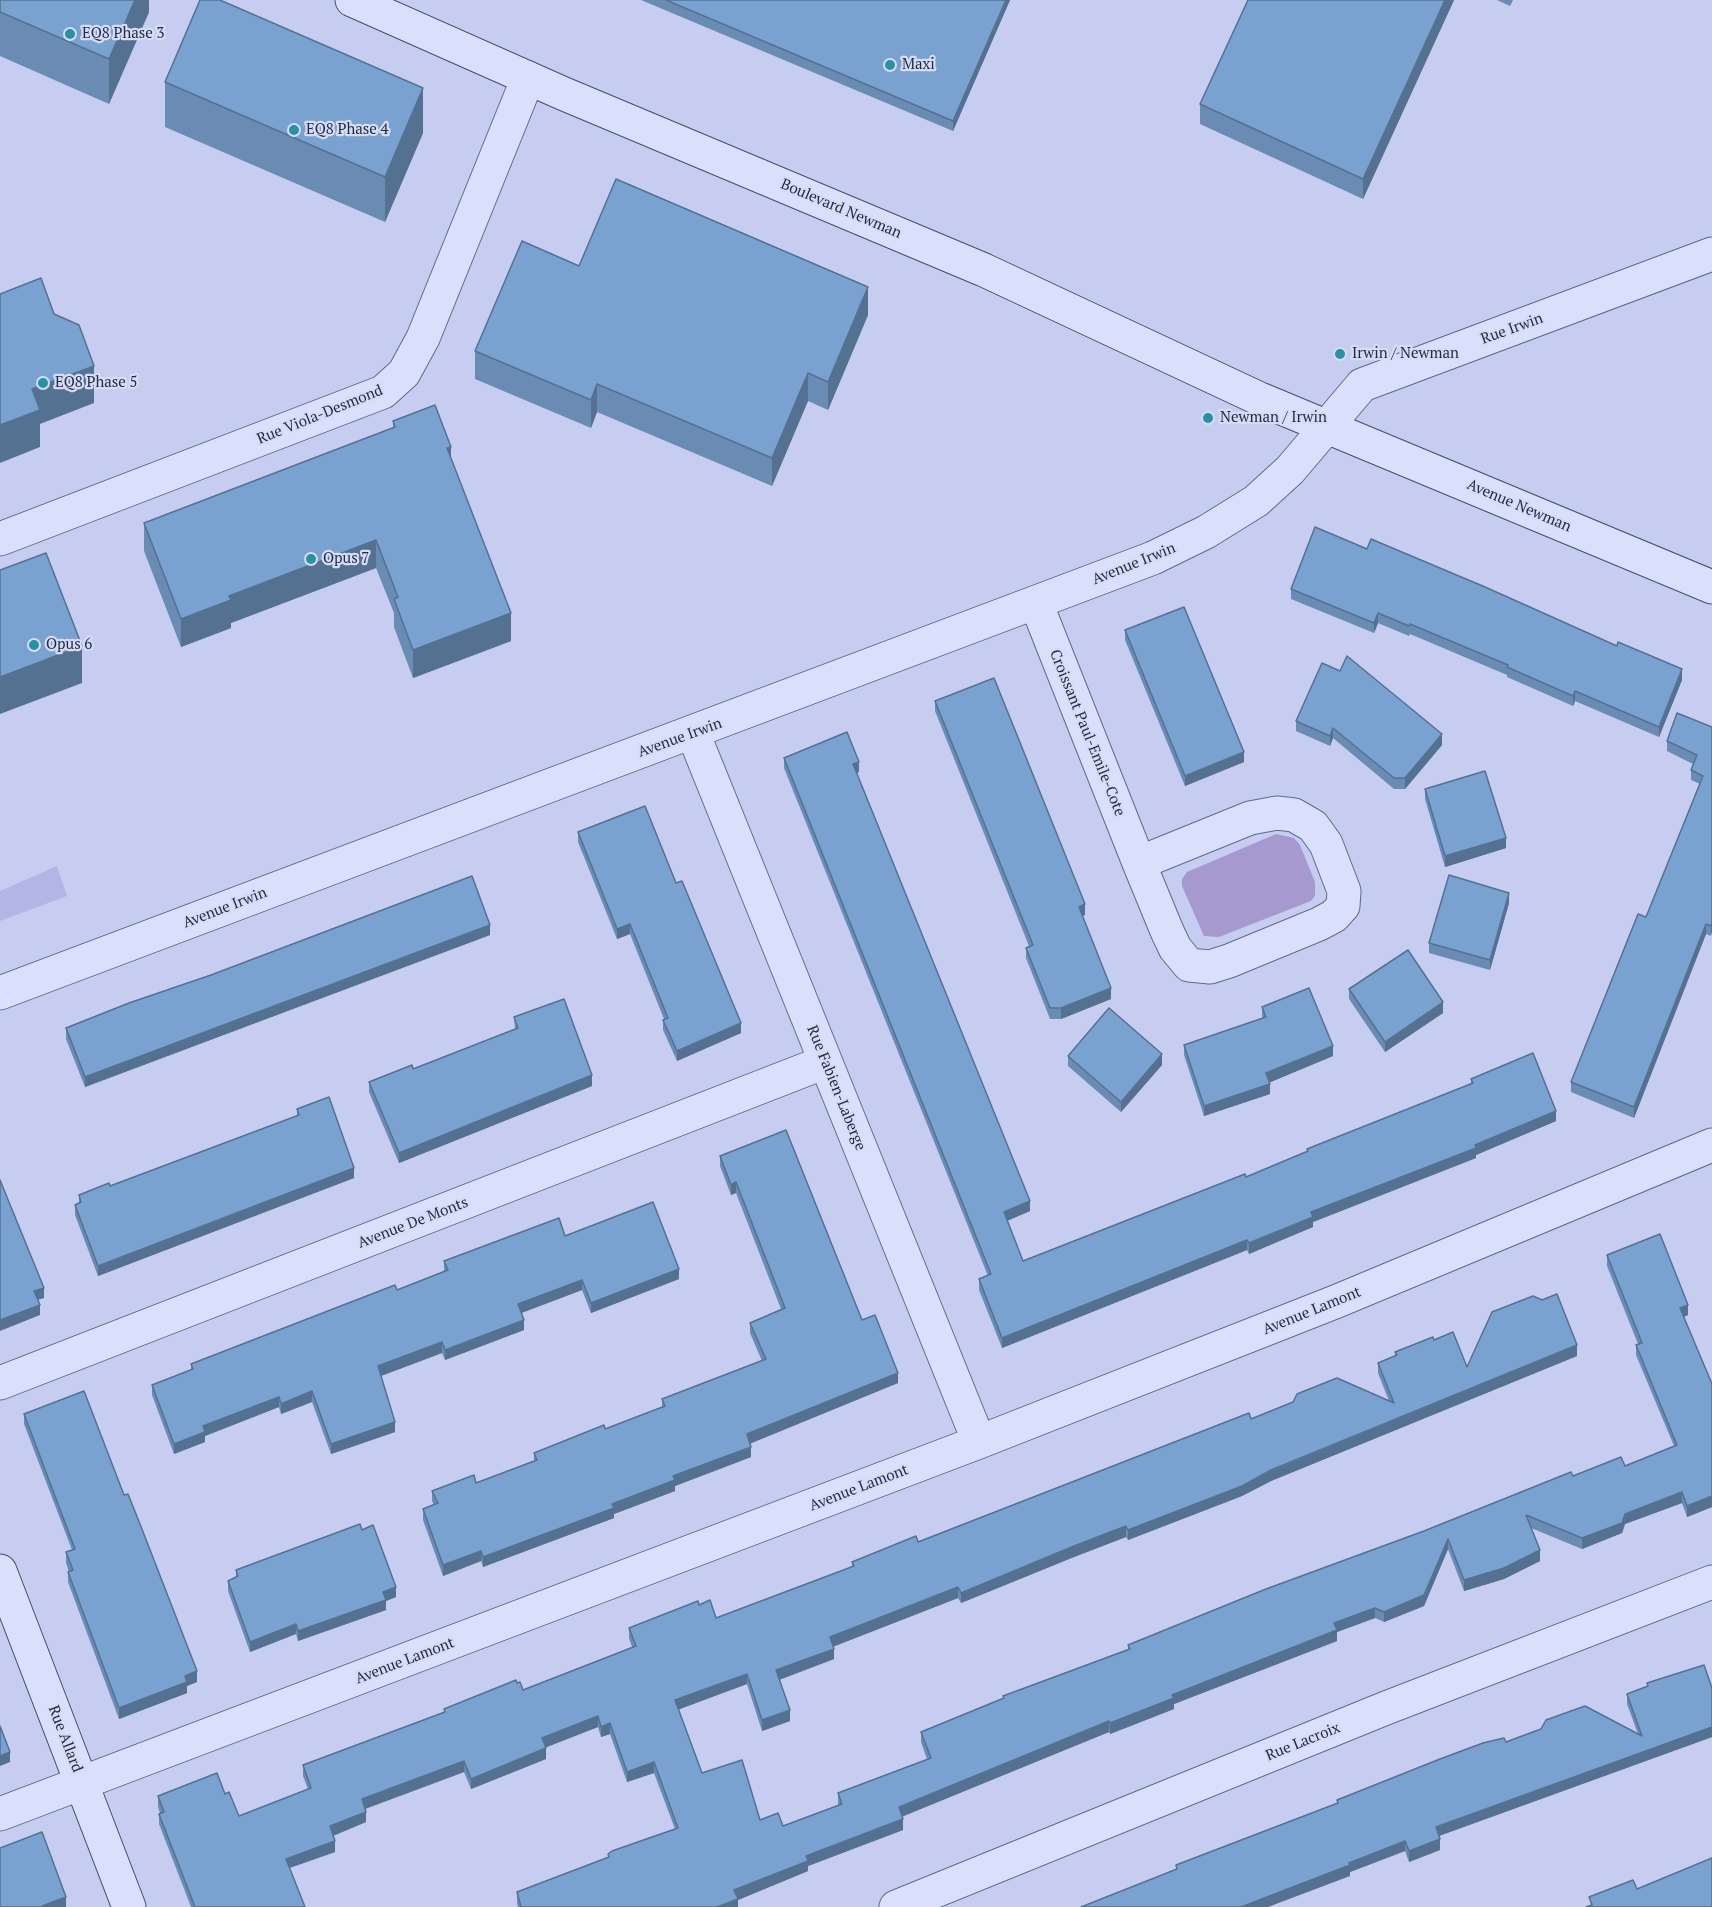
<!DOCTYPE html>
<html>
<head>
<meta charset="utf-8">
<style>
	body { margin:0 }
	canvas { display:block; background:#c6cdf1 }
</style>
</head>
<body>
<canvas width="1712" height="1907"></canvas>
<script>
const c = document.querySelector('canvas').getContext('2d');
c.lineJoin = 'round';
function fillPath(path, color) {
  c.fillStyle = color;
  c.fill(path, 'evenodd');
}
function shape(rows) {
  const path = new Path2D();
  for (const r of rows) {
    path.moveTo(r[0], r[1]);
    for (let i = 2; i < r.length; i += 2) path.lineTo(r[i], r[i + 1]);
  }
  return path;
}
function stroke(path, color, width, dash) {
  c.strokeStyle = color;
  c.lineWidth = width;
  c.lineCap = dash ? 'butt' : 'round';
  c.setLineDash(dash || []);
  c.stroke(path);
}
function label(font, color, halo, rows, align = 'center') {
  c.font = font + ' "PT Serif",serif';
  c.lineWidth = 4.5;
  c.setLineDash([]);
  c.textBaseline = 'middle';
  c.strokeStyle = halo;
  c.fillStyle = color;
  for (const [text, x, y, turn = 0] of rows) {
    c.save();
    c.translate(x, y);
    c.rotate((+turn || 0) * Math.PI / 180);
    c.textAlign = isNaN(turn) ? turn : align;
    if (halo) c.strokeText(text, 0, 0);
    c.fillText(text, 0, 0);
    c.restore();
  }
}
fillPath(shape([
	[57,866,67,896,0,921,0,891]
]), '#b3b5e7');
fillPath(shape([
	[1276,834,1294,838,1300,845,1315,882,1315,896,1311,901,1219,937,1204,936,1182,886,1182,879,1187,872]
]), '#a699d0');
const street = shape([
	[0,539,383,392,404,373,423,338,528,78],
	[1036,603,1139,863,1167,931,1175,948,1189,965,1210,967,1229,961,1319,924,1334,916,1343,906,1344,891,1326,844,1313,826,1294,815,1277,813,1250,818,1139,863],
	[693,733,979,1442],
	[0,993,1153,558,1206,532,1256,501,1290,470,1362,385,1712,254],
	[0,1383,825,1062],
	[0,1814,979,1442,1335,1302,1712,1145],
	[896,1907,1386,1708,1712,1582]
]);
const secondary = shape([
	[352,0,562,93,984,270,1260,399,1712,587],
	[0,1571,129,1907]
]);
stroke(street, '#5a6c8d', 35);
stroke(secondary, '#3d506f', 35);
stroke(street, '#dae0fb', 33);
stroke(secondary, '#dae0fb', 33);
fillPath(shape([
	[0,0,149,0,149,12,109,104,0,56],
	[641,0,1010,0,953,131],
	[1248,0,1454,0,1363,199,1200,124,1200,104],
	[1497,0,1513,0,1510,6],
	[165,82,423,133,385,222,165,127],
	[579,266,868,315,828,410,808,401,772,486,597,412,591,428,475,379,475,351],
	[393,421,451,460,511,641,413,678,394,627,394,613,376,568,231,623,231,628,181,647,144,551,144,523,393,428],
	[1291,589,1682,680,1659,737,1575,701,1573,706,1507,677,1507,675,1410,634,1409,636,1378,623,1374,633,1291,599],
	[1125,630,1244,762,1185,786,1125,640],
	[935,701,1085,915,1082,916,1111,999,1061,1019,1050,1019,1026,958,1026,948,1029,946,935,711],
	[1296,721,1442,745,1405,789,1394,789,1333,738,1330,746,1296,731],
	[1712,727,1711,936,1706,934,1634,1118,1571,1092,1571,1082,1646,917,1700,784,1691,780,1691,770,1693,764,1667,751,1667,741],
	[784,758,859,772,857,773,1030,1211,1007,1221,1023,1261,1246,1177,1307,1152,1307,1149,1471,1084,1471,1079,1556,1121,1476,1155,1476,1158,1313,1222,1313,1227,1281,1240,1249,1254,1247,1250,1002,1348,979,1290,979,1279,988,1276,784,768],
	[1425,789,1506,848,1445,867,1425,799],
	[578,832,676,883,741,1033,677,1061,663,1030,663,1020,664,1019,630,934,617,939,578,842],
	[1509,903,1490,970,1429,953,1429,943],
	[490,935,85,1087,66,1039,66,1028],
	[1349,989,1443,1013,1385,1052,1349,999],
	[1262,1007,1333,1056,1270,1082,1270,1094,1204,1116,1184,1055,1184,1045,1262,1018],
	[514,1017,592,1086,399,1163,369,1092,369,1082,413,1069,515,1029],
	[1068,1056,1162,1065,1121,1112,1068,1066],
	[297,1109,354,1178,98,1276,75,1215,75,1205,79,1203,79,1195,110,1186,297,1116],
	[720,1156,862,1320,898,1383,750,1443,751,1457,675,1486,675,1491,614,1514,614,1518,483,1567,481,1561,443,1576,423,1520,423,1509,434,1505,432,1501,432,1491,476,1483,534,1461,534,1453,605,1429,662,1408,662,1399,762,1361,750,1333,750,1323,781,1309,736,1193,731,1195,720,1166],
	[565,1236,679,1279,591,1313,582,1290,522,1313,524,1330,445,1360,442,1353,381,1376,395,1432,331,1454,312,1402,281,1414,279,1407,205,1436,205,1442,174,1454,152,1395,152,1385,191,1370,191,1364,397,1290,444,1271,444,1261],
	[1607,1255,1688,1315,1684,1317,1712,1384,1712,1507,1687,1517,1682,1503,1625,1524,1622,1533,1582,1549,1531,1528,1540,1561,1504,1579,1464,1591,1448,1549,1424,1606,1384,1622,1375,1618,1337,1632,1337,1641,1174,1704,1174,1709,1110,1734,1109,1732,902,1816,903,1830,808,1866,808,1871,738,1900,738,1907,518,1907,517,1903,517,1892,608,1857,608,1854,675,1829,654,1773,627,1782,610,1734,601,1737,598,1727,545,1747,546,1759,471,1789,464,1772,365,1809,366,1822,333,1836,335,1852,290,1868,305,1907,191,1907,159,1824,159,1814,160,1813,158,1807,158,1796,225,1794,239,1816,308,1789,303,1776,303,1765,444,1712,444,1709,517,1683,523,1690,632,1647,629,1638,629,1628,699,1605,716,1618,852,1567,852,1562,918,1542,1251,1419,1389,1401,1378,1373,1378,1363,1395,1356,1395,1352,1434,1340,1467,1367,1577,1356,1271,1481,1242,1496,1128,1540,1126,1537,1074,1557,961,1603,958,1598,834,1646,834,1659,779,1680,790,1721,762,1731,747,1684,678,1709,702,1773,760,1820,783,1826,838,1806,838,1793,927,1759,921,1742,921,1732,1003,1699,1003,1696,1128,1649,1128,1645,1573,1476,1625,1466,1674,1446,1636,1355,1636,1345,1638,1344,1607,1266],
	[24,1414,124,1495,197,1682,187,1686,187,1693,119,1719,68,1582,68,1572,69,1572,66,1563,66,1552,72,1550,24,1424],
	[362,1530,396,1597,386,1601,386,1610,298,1641,296,1634,250,1652,228,1591,228,1581,236,1578,236,1570],
	[1647,1683,1712,1688,1712,1737,1439,1836,1440,1850,1409,1862,1405,1851,1350,1872,1350,1876,1176,1869,1176,1865,1337,1803,1337,1800,1506,1742,1638,1734,1627,1704,1627,1694,1647,1686]
]), '#698bb4');
fillPath(shape([
	[135,0,149,0,149,12,109,104,109,59],
	[1006,0,1010,0,953,131,953,121],
	[1445,0,1454,0,1363,199,1363,179],
	[423,88,423,133,385,222,385,177],
	[868,287,868,315,828,410,828,382],
	[94,366,94,403,40,424,40,447,0,463,0,425,32,389],
	[808,373,808,401,772,486,772,458],
	[597,384,597,412,591,428,591,400],
	[451,447,451,475,447,448],
	[376,540,376,568,231,623,231,628,181,647,181,619,229,596],
	[511,613,511,641,413,678,413,650],
	[1378,613,1378,623,1374,633,1374,623],
	[82,646,82,683,0,714,0,677],
	[1682,669,1682,680,1659,737,1659,727],
	[1575,691,1575,701,1573,706,1573,696],
	[1333,728,1333,738,1330,746,1330,736],
	[1442,734,1442,745,1405,789,1405,778],
	[1244,752,1244,762,1185,786,1185,776],
	[859,762,859,772,853,774,853,764],
	[1506,838,1506,848,1445,867,1445,856],
	[1509,893,1509,903,1490,970,1490,960],
	[1085,904,1085,915,1079,917,1079,907],
	[1712,922,1712,932,1711,936,1711,926],
	[630,924,630,934,617,939,617,929],
	[1706,924,1706,934,1634,1118,1634,1107],
	[490,925,490,935,85,1087,85,1077],
	[1111,988,1111,999,1061,1019,1061,1008],
	[1443,1002,1443,1013,1385,1052,1385,1042],
	[741,1023,741,1033,677,1061,677,1051],
	[1333,1046,1333,1056,1266,1084,1266,1073],
	[1162,1054,1162,1065,1121,1112,1121,1102],
	[592,1075,592,1086,399,1163,399,1153],
	[1270,1084,1270,1094,1204,1116,1204,1106],
	[1556,1111,1556,1121,1476,1155,1476,1158,1313,1222,1313,1227,1249,1254,1249,1243,1311,1212],
	[354,1168,354,1178,98,1276,98,1266],
	[736,1182,736,1193,731,1195,731,1185],
	[1030,1201,1030,1211,1004,1222,1004,1212],
	[1247,1240,1247,1250,1002,1348,1002,1338],
	[679,1269,679,1279,591,1313,591,1303],
	[582,1280,582,1290,518,1314,518,1304],
	[44,1288,44,1298,34,1301,34,1291],
	[40,1305,40,1315,0,1331,0,1320],
	[1688,1305,1688,1315,1680,1318,1680,1308],
	[524,1320,524,1330,445,1360,445,1350],
	[442,1342,442,1353,378,1377,378,1366],
	[1577,1345,1577,1356,1271,1481,1242,1496,1128,1540,1128,1530],
	[898,1373,898,1383,747,1445,747,1434],
	[312,1391,312,1402,281,1414,281,1404],
	[279,1397,279,1407,205,1436,205,1442,174,1454,174,1444,203,1426],
	[395,1422,395,1432,331,1454,331,1444],
	[751,1447,751,1457,675,1486,675,1491,614,1514,614,1518,483,1567,483,1557,612,1504,673,1476],
	[1682,1492,1682,1503,1625,1524,1622,1533,1582,1549,1582,1538,1625,1514],
	[1712,1496,1712,1507,1687,1517,1687,1506],
	[1126,1526,1126,1537,1074,1557,961,1603,961,1593,1074,1546],
	[1448,1539,1448,1549,1424,1606,1384,1622,1384,1612],
	[1540,1550,1540,1561,1504,1579,1464,1591,1464,1580],
	[481,1551,481,1561,443,1576,443,1565],
	[396,1587,396,1597,386,1601,386,1610,298,1641,298,1631,383,1592],
	[958,1587,958,1598,830,1648,830,1637],
	[1375,1608,1375,1618,1337,1632,1337,1641,1174,1704,1174,1709,1110,1734,1110,1723,1334,1623],
	[296,1624,296,1634,250,1652,250,1642],
	[834,1649,834,1659,776,1681,776,1670],
	[197,1671,197,1682,187,1686,187,1693,119,1719,119,1708,185,1676],
	[747,1674,747,1684,675,1711,675,1700],
	[790,1710,790,1721,762,1731,762,1720],
	[598,1716,598,1727,542,1749,542,1738],
	[1109,1721,1109,1732,899,1818,899,1807],
	[610,1723,610,1734,601,1737,601,1727],
	[1712,1727,1712,1737,1436,1837,1436,1827],
	[546,1748,546,1759,471,1789,471,1779],
	[10,1752,10,1762,0,1766,0,1756],
	[464,1761,464,1772,362,1810,362,1799],
	[654,1762,654,1773,627,1782,627,1772],
	[366,1812,366,1822,330,1837,330,1826],
	[903,1819,903,1830,808,1866,808,1871,738,1900,738,1907,717,1907,734,1890,806,1856],
	[1440,1839,1440,1850,1409,1862,1409,1851],
	[335,1841,335,1852,286,1869,286,1859],
	[1405,1841,1405,1851,1350,1872,1350,1876,1268,1907,1241,1907],
	[66,1897,66,1907,42,1907,42,1906]
]), '#557192');
const building = shape([
	[0,0,135,0,109,59,0,12,0,0],
	[200,0,220,0,423,88,385,177,165,82,200,0],
	[666,0,1006,0,953,121,666,0],
	[1248,0,1445,0,1363,179,1200,104,1248,0],
	[616,179,868,287,828,382,808,373,772,458,597,384,591,400,475,351,522,241,579,266,616,179],
	[41,278,54,314,79,325,94,366,32,389,40,410,0,425,0,294,41,278],
	[435,405,451,447,447,448,511,613,413,650,394,599,398,597,376,540,229,596,231,600,181,619,144,523,395,427,393,421,435,405],
	[1315,527,1367,549,1371,539,1485,587,1617,646,1618,642,1682,669,1659,727,1575,691,1573,696,1507,667,1508,665,1410,624,1409,626,1378,613,1374,623,1291,589,1315,527],
	[46,553,82,646,0,677,0,570,46,553],
	[1184,607,1244,752,1185,776,1125,630,1184,607],
	[1347,656,1442,734,1405,778,1394,778,1333,728,1330,736,1296,721,1322,663,1340,671,1347,656],
	[994,678,1085,904,1079,907,1111,988,1061,1008,1050,1008,1026,948,1033,945,935,701,994,678],
	[1677,713,1712,727,1712,922,1711,926,1706,924,1634,1107,1571,1082,1638,914,1646,917,1703,776,1691,770,1697,755,1667,741,1677,713],
	[847,732,859,762,853,764,1030,1201,1004,1212,1023,1261,1245,1174,1246,1177,1308,1151,1307,1149,1473,1083,1471,1079,1533,1053,1556,1111,1475,1145,1476,1148,1311,1212,1313,1217,1249,1243,1247,1240,1002,1338,979,1279,991,1274,784,758,847,732],
	[1485,771,1506,838,1445,856,1425,789,1485,771],
	[645,806,676,883,682,881,741,1023,677,1051,663,1020,668,1018,630,924,617,929,578,832,645,806],
	[1449,875,1509,893,1490,960,1429,943,1449,875],
	[472,876,490,925,85,1077,66,1028,129,1003,211,975,472,876],
	[1408,950,1443,1002,1385,1042,1349,989,1408,950],
	[1309,988,1333,1046,1266,1073,1270,1084,1204,1106,1184,1045,1266,1017,1262,1007,1309,988],
	[564,999,592,1075,399,1153,369,1082,412,1065,413,1069,518,1028,514,1017,564,999],
	[1109,1008,1162,1054,1121,1102,1068,1056,1109,1008],
	[329,1097,354,1168,98,1266,75,1205,81,1202,79,1195,109,1183,110,1186,299,1115,297,1109,329,1097],
	[786,1130,862,1320,875,1315,898,1373,747,1434,751,1447,673,1476,675,1480,612,1504,614,1508,483,1557,481,1551,443,1565,423,1509,438,1503,432,1491,474,1475,476,1483,537,1460,534,1453,604,1425,605,1429,665,1406,662,1399,766,1359,750,1323,785,1308,736,1182,731,1185,720,1156,786,1130],
	[0,1180,44,1288,34,1291,40,1305,0,1320,0,1180],
	[653,1202,679,1269,591,1303,582,1280,518,1304,524,1320,445,1350,442,1342,378,1366,395,1422,331,1444,312,1391,281,1404,279,1397,203,1426,205,1432,174,1444,152,1385,193,1369,191,1364,395,1285,397,1290,448,1270,444,1261,559,1218,565,1236,653,1202],
	[1660,1234,1688,1305,1680,1308,1712,1384,1712,1496,1687,1506,1682,1492,1625,1514,1622,1523,1582,1538,1526,1515,1540,1550,1504,1568,1464,1580,1448,1539,1424,1595,1384,1612,1375,1608,1334,1623,1337,1630,1172,1695,1174,1698,1110,1723,1109,1721,899,1807,903,1819,806,1856,808,1861,734,1890,738,1899,717,1907,521,1907,517,1892,609,1857,608,1854,612,1851,678,1828,654,1762,627,1772,610,1723,601,1727,598,1716,542,1738,546,1748,471,1779,464,1761,362,1799,366,1812,330,1826,335,1841,286,1859,305,1907,195,1907,159,1814,164,1812,158,1796,217,1773,225,1794,229,1792,239,1816,311,1788,303,1765,445,1712,444,1709,516,1680,517,1683,520,1682,523,1690,636,1646,629,1628,698,1601,699,1605,710,1600,716,1618,854,1566,852,1562,916,1536,918,1542,1249,1413,1251,1419,1293,1402,1297,1394,1337,1378,1394,1403,1378,1363,1397,1355,1395,1352,1433,1337,1434,1340,1453,1332,1467,1367,1492,1312,1533,1296,1542,1300,1557,1294,1577,1345,1271,1470,1242,1486,1128,1530,1126,1526,1074,1546,961,1593,958,1587,830,1637,834,1649,776,1670,790,1710,762,1720,747,1674,675,1700,702,1773,742,1760,760,1820,778,1813,783,1826,842,1804,838,1793,931,1758,921,1732,1004,1698,1003,1696,1130,1649,1128,1645,1266,1589,1424,1531,1571,1472,1573,1476,1621,1457,1625,1466,1677,1445,1636,1345,1642,1343,1607,1255,1660,1234],
	[84,1391,124,1495,128,1494,140,1524,197,1671,185,1676,187,1682,119,1708,68,1572,73,1570,66,1552,75,1549,24,1414,84,1391],
	[360,1524,362,1530,373,1525,396,1587,383,1592,386,1600,298,1631,296,1624,250,1642,228,1581,238,1576,236,1570,360,1524],
	[1704,1665,1712,1688,1712,1727,1436,1827,1440,1839,1409,1851,1405,1841,1349,1863,1350,1865,1241,1907,1081,1907,1177,1869,1176,1865,1338,1803,1337,1800,1440,1759,1483,1743,1504,1738,1506,1742,1541,1729,1546,1720,1585,1706,1642,1736,1627,1694,1648,1686,1647,1683,1704,1665],
	[0,1726,10,1752,0,1756,0,1726],
	[42,1832,66,1897,42,1906,42,1907,0,1907,0,1848,42,1832],
	[1712,1858,1712,1907,1586,1907,1592,1905,1589,1897,1633,1880,1637,1889,1712,1858]
]);
fillPath(building, '#7aa2d1');
stroke(building, '#557192', 1.5);
for (const [x, y, r, color] of [
	[70,34,6,"#2792a0"],
	[890,65,6,"#2792a0"],
	[294,130,6,"#2792a0"],
	[1340,354,6,"#2792a0"],
	[43,383,6,"#2792a0"],
	[1208,418,6,"#2792a0"],
	[311,559,6,"#2792a0"],
	[34,645,6,"#2792a0"]
]) {
  const dot = new Path2D();
  dot.arc(x, y, r, 0, 2 * Math.PI);
  c.fillStyle = color;
  c.fill(dot);
  stroke(dot, '#d6dcf8', 2);
}
label('15px', '#1f2b3d', '#d6dcf8', [
	["EQ8 Phase 3",82,34],
	["Maxi",902,65],
	["EQ8 Phase 4",306,130],
	["Irwin / Newman",1352,354],
	["EQ8 Phase 5",55,383],
	["Newman / Irwin",1220,418],
	["Opus 7",323,559],
	["Opus 6",46,645]
], 'left');
label('15px', '#1f2b3d', '#d6dcf8', [
	["Boulevard Newman",841,209,23],
	["Rue Irwin",1512,329,-20],
	["Rue Viola-Desmond",320,415,-22],
	["Avenue Newman",1519,506,23],
	["Avenue Irwin",1134,564,-22],
	["Croissant Paul-Emile-Cote",1087,733,68],
	["Avenue Irwin",680,738,-20],
	["Avenue Irwin",225,908,-21],
	["Rue Fabien-Laberge",836,1088,68],
	["Avenue De Monts",413,1223,-21],
	["Avenue Lamont",1312,1311,-22],
	["Avenue Lamont",859,1488,-21],
	["Avenue Lamont",405,1661,-21],
	["Rue Allard",65,1739,69],
	["Rue Lacroix",1303,1742,-22]
]);
</script>
</body>
</html>
